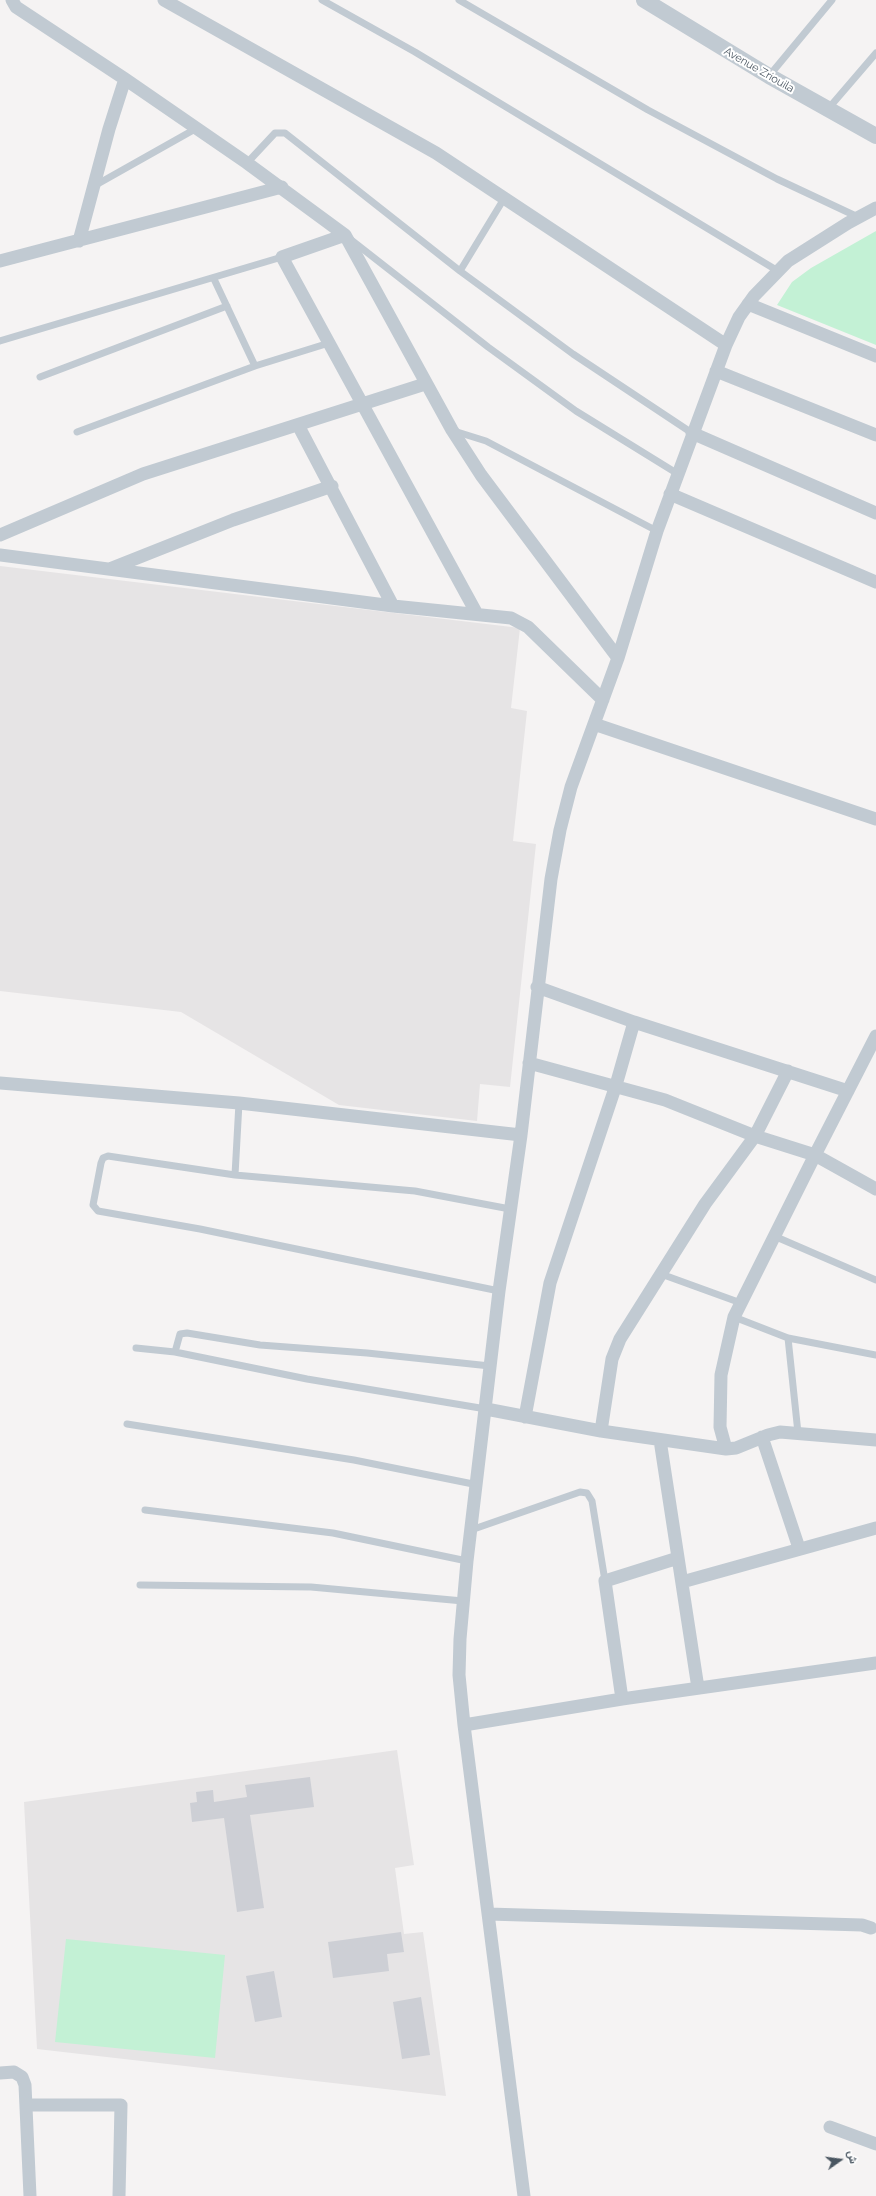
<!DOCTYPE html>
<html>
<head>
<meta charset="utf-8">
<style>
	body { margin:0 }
	#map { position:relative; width:876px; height:2196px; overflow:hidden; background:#f5f3f3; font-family:Raleway,Vazirmatn,sans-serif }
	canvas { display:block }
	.north { position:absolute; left:820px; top:2140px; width:40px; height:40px; -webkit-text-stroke:3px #fff; paint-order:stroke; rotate:76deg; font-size:11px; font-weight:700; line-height:16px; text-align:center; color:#4a5661 }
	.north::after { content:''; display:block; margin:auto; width:14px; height:18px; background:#4a5661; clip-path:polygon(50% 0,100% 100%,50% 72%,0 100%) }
</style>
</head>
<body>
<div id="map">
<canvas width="876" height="2196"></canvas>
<div class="north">ش</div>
</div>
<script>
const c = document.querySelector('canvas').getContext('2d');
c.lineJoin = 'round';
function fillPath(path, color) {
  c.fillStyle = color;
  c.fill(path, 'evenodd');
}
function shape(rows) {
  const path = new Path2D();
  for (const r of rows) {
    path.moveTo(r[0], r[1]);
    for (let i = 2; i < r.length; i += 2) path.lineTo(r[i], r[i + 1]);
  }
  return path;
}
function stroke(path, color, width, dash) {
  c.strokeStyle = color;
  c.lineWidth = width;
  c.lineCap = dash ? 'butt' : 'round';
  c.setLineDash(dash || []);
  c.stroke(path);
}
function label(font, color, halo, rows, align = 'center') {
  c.font = font + ' Raleway,sans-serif';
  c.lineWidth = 4;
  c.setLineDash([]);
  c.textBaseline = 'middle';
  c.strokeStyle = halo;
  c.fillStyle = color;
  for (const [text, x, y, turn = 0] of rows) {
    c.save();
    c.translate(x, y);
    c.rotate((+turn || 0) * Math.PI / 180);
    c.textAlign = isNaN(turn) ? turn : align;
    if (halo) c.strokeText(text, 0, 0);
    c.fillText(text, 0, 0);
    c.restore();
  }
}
fillPath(shape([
	[0,566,520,628,511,708,527,711,513,841,536,844,510,1087,480,1084,477,1121,339,1105,181,1012,0,991],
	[397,1750,414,1865,395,1868,404,1934,423,1932,446,2096,37,2049,24,1802]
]), '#e6e4e5');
fillPath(shape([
	[876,231,876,345,777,305,792,282,811,268],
	[66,1939,225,1955,215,2058,55,2042]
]), '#c3f1d5');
fillPath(shape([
	[310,1777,314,1807,250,1815,264,1908,237,1912,224,1818,192,1822,190,1803,197,1802,196,1792,213,1790,214,1802,247,1797,245,1785],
	[401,1932,404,1952,387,1954,389,1971,333,1978,328,1942],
	[274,1971,282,2017,255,2022,246,1976],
	[421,1997,430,2055,402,2059,393,2002]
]), '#cdcfd5');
stroke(shape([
	[322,0,415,52,778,271],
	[459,0,648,110,777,179,858,217],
	[769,76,832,0],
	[828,109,876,53],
	[247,163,275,133,285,133,460,271],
	[94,186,197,128],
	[505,197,460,271,573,354,692,433],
	[350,239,488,347,576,411,678,474],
	[214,279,255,366],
	[0,341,282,257],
	[40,377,227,306],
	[454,431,486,441,657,531],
	[77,432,255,366,329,343],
	[235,1175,239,1103],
	[774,1236,876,1280],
	[661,1274,741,1303],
	[499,1291,200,1229,98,1211,93,1205,101,1163,103,1158,108,1156,235,1175,415,1191,510,1209],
	[734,1317,788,1338,876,1355],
	[788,1338,798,1433],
	[136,1348,175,1352,307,1379,486,1409],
	[175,1352,180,1334,187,1333,260,1345,367,1353,490,1366],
	[127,1424,354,1460,478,1485],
	[145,1510,333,1533,467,1561],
	[471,1530,580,1492,587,1493,592,1501,605,1581],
	[140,1585,311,1587,463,1601]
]), '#c1cad2', 7);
stroke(shape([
	[12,0,16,7,125,79,247,163,345,235,452,430,481,475,618,658],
	[164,0,436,153,726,345],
	[345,235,282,257,477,614],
	[79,241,109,129,125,79],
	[0,261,282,187],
	[748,304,876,356],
	[716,371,876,435],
	[298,425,393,606],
	[692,433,876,513],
	[670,494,876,582],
	[0,535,143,474,425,384],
	[0,555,393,606,511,618,528,627,603,700],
	[112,568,233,520,332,486],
	[594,724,876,819],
	[537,987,634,1022,848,1091],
	[529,1063,665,1100,755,1136,815,1155,876,1036],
	[0,1083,239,1103,521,1135],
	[486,1409,601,1431,726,1449,736,1448,768,1435,780,1432,876,1440],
	[525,1417,550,1283,616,1085,634,1022],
	[601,1431,612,1359,620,1339,705,1204,755,1136,788,1071],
	[762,1437,799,1548],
	[660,1440,698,1688],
	[726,1449,720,1427,721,1375,734,1317,815,1155,876,1189],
	[682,1582,876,1528],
	[622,1699,605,1581,678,1558],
	[464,1725,622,1699,876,1663],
	[488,1914,862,1925,871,1928],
	[0,2073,14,2072,22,2077,25,2085,30,2196],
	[26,2105,121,2105,119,2196],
	[830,2127,876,2144],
	[524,2196,464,1725,459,1675,460,1639,467,1561,499,1291,521,1135,551,879,560,830,571,787,618,658,657,531,726,345,739,317,754,296,788,261,848,223,876,208]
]), '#c1cad2', 13);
stroke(shape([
	[644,0,769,76,876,136]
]), '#c1cad2', 16);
label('11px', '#4a5661', '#fff', [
	["Avenue Zriouila",759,70,30]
]);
</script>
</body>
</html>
